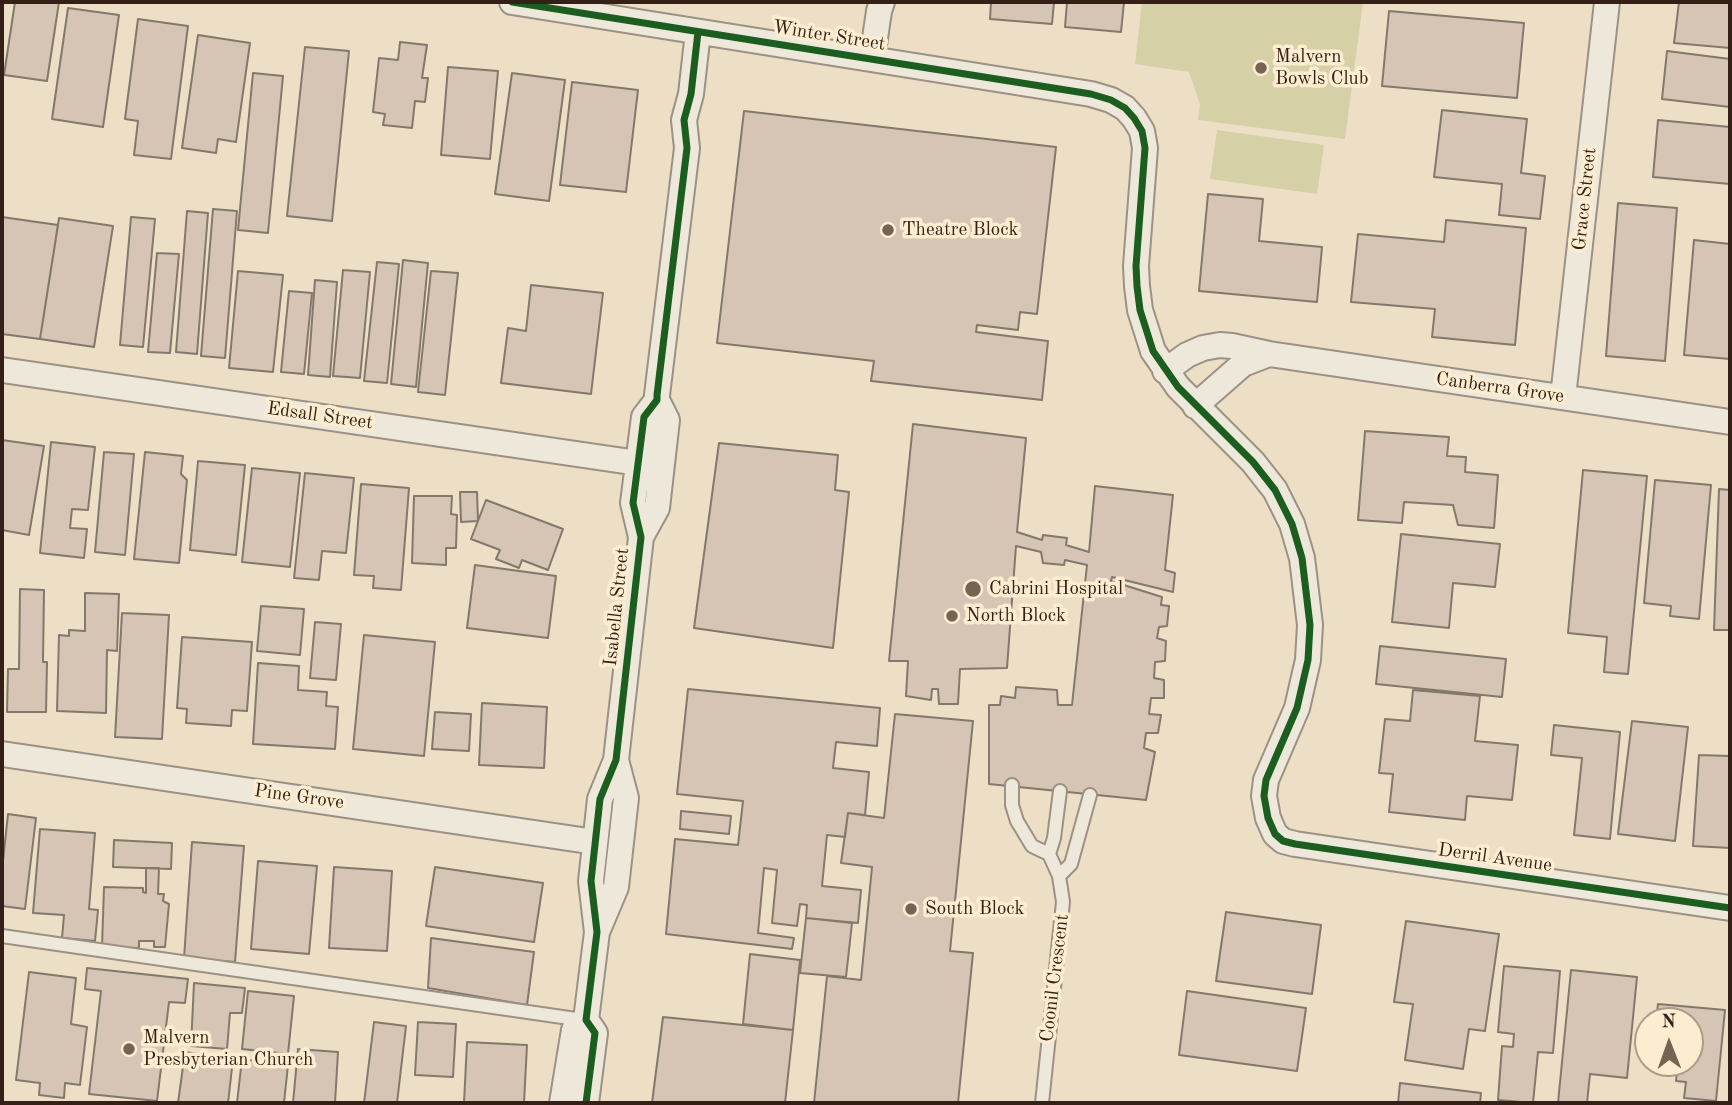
<!DOCTYPE html>
<html>
<head>
<meta charset="utf-8">
<style>
	body { margin:0 }
	#map { position:relative; width:1732px; height:1105px; overflow:hidden; background:#ecdfc6; font-family:"Old Standard TT",serif }
	canvas { display:block }
	.frame { position:absolute; inset:0; border:4px solid #352017; pointer-events:none }
	.north { position:absolute; left:1634px; top:1007px; width:70px; height:70px; box-sizing:border-box; background:#fdedd0; border:2px solid #ad9b86; border-radius:50%; rotate:359deg; font-size:19px; font-weight:700; line-height:28px; text-align:center; color:#352017 }
	.north::after { content:''; display:block; margin:auto; width:24px; height:32px; background:#756354; clip-path:polygon(50% 0,100% 100%,50% 72%,0 100%) }
</style>
</head>
<body>
<div id="map">
<canvas width="1732" height="1105"></canvas>
<div class="frame"></div>
<div class="north">N</div>
</div>
<script>
const c = document.querySelector('canvas').getContext('2d');
c.lineJoin = 'round';
function fillPath(path, color) {
  c.fillStyle = color;
  c.fill(path, 'evenodd');
}
function shape(rows) {
  const path = new Path2D();
  for (const r of rows) {
    path.moveTo(r[0], r[1]);
    for (let i = 2; i < r.length; i += 2) path.lineTo(r[i], r[i + 1]);
  }
  return path;
}
function stroke(path, color, width, dash) {
  c.strokeStyle = color;
  c.lineWidth = width;
  c.lineCap = dash ? 'butt' : 'round';
  c.setLineDash(dash || []);
  c.stroke(path);
}
function label(font, color, halo, rows, align = 'center') {
  c.font = font + ' "Old Standard TT",serif';
  c.lineWidth = 7;
  c.setLineDash([]);
  c.textBaseline = 'middle';
  c.strokeStyle = halo;
  c.fillStyle = color;
  for (const [text, x, y, turn = 0] of rows) {
    c.save();
    c.translate(x, y);
    c.rotate((+turn || 0) * Math.PI / 180);
    c.textAlign = isNaN(turn) ? turn : align;
    if (halo) c.strokeText(text, 0, 0);
    c.fillText(text, 0, 0);
    c.restore();
  }
}
fillPath(shape([
	[1142,2,1363,2,1345,139,1198,120,1200,104,1189,72,1135,64],
	[1217,130,1324,145,1317,194,1210,179]
]), '#d5d0a6');
const building = shape([
	[15,2,59,2,47,81,4,75,15,2],
	[991,2,1054,2,1052,24,990,19,991,2],
	[1067,2,1124,2,1121,32,1065,27,1067,2],
	[1679,2,1730,2,1730,48,1674,43,1679,2],
	[68,8,119,15,103,127,52,119,68,8],
	[1389,11,1524,23,1517,98,1382,86,1389,11],
	[138,19,188,26,171,159,134,155,138,121,125,119,138,19],
	[198,35,250,43,236,142,218,139,216,153,182,148,198,35],
	[400,42,427,45,422,78,428,78,425,102,415,101,412,128,383,125,385,114,373,112,379,58,398,60,400,42],
	[305,47,349,51,332,221,287,216,305,47],
	[1667,51,1730,59,1730,107,1662,99,1667,51],
	[448,67,498,71,490,159,441,155,448,67],
	[253,73,283,76,268,233,238,230,253,73],
	[512,73,565,80,549,201,495,194,512,73],
	[572,82,638,90,626,192,560,185,572,82],
	[1442,110,1527,119,1521,173,1545,176,1540,219,1499,215,1502,184,1434,177,1442,110],
	[744,111,1056,147,1037,314,1020,312,1018,330,977,325,976,332,1048,341,1042,400,871,381,874,361,717,343,744,111],
	[1658,120,1730,127,1730,184,1653,177,1658,120],
	[1208,194,1263,199,1259,241,1322,247,1317,302,1199,291,1208,194],
	[1618,203,1677,208,1665,361,1606,356,1618,203],
	[213,209,237,211,225,358,201,356,213,209],
	[187,211,208,213,197,354,176,352,187,211],
	[2,217,58,225,40,339,2,334,2,217],
	[131,217,155,219,143,347,120,345,131,217],
	[59,218,113,226,94,347,40,339,59,218],
	[1446,220,1526,228,1515,345,1432,337,1435,309,1351,302,1358,234,1444,242,1446,220],
	[1694,240,1730,244,1730,359,1684,355,1694,240],
	[157,253,179,254,170,353,148,352,157,253],
	[403,260,428,263,416,387,391,384,403,260],
	[377,262,399,264,387,383,364,381,377,262],
	[343,270,370,272,360,378,333,376,343,270],
	[238,271,283,275,273,372,229,368,238,271],
	[431,271,458,273,445,395,418,392,431,271],
	[315,280,337,282,330,377,308,375,315,280],
	[531,285,603,293,591,394,501,383,508,328,526,331,531,285],
	[289,291,312,293,304,374,281,372,289,291],
	[913,424,1026,438,1017,532,1042,540,1043,535,1067,538,1066,545,1089,552,1095,486,1173,495,1165,570,1175,573,1173,592,1112,577,1111,581,1162,597,1161,605,1169,606,1167,626,1159,627,1157,638,1166,641,1165,661,1155,662,1154,678,1164,680,1164,698,1151,698,1149,714,1161,715,1158,733,1146,733,1144,748,1155,752,1146,800,989,784,989,705,1000,705,1001,696,1015,698,1016,687,1057,690,1058,705,1072,705,1087,565,1065,560,1064,565,1043,563,1041,552,1016,546,1007,668,960,669,958,704,939,704,938,689,932,689,931,700,906,696,908,661,889,661,913,424],
	[1365,431,1449,437,1447,456,1466,457,1465,472,1498,475,1494,528,1458,525,1453,505,1404,502,1402,523,1358,520,1365,431],
	[2,440,44,446,29,535,2,530,2,440],
	[51,442,95,447,88,510,72,509,70,528,87,529,84,558,40,553,51,442],
	[719,443,838,455,835,490,849,492,833,648,694,628,719,443],
	[104,452,134,454,125,555,95,552,104,452],
	[145,452,183,456,181,474,187,480,179,563,134,559,145,452],
	[198,461,245,465,236,555,190,550,198,461],
	[252,468,300,473,290,567,242,562,252,468],
	[1583,470,1647,476,1628,674,1604,672,1607,637,1568,633,1583,470],
	[305,473,354,478,346,553,322,551,319,580,294,578,305,473],
	[1655,480,1711,485,1699,619,1670,616,1671,606,1644,603,1655,480],
	[361,484,409,488,401,590,373,588,374,576,354,575,361,484],
	[1719,489,1730,490,1730,630,1714,630,1719,489],
	[460,492,477,492,478,521,461,522,460,492],
	[414,496,452,496,451,514,457,515,456,548,446,548,446,565,412,563,414,496],
	[486,500,563,529,548,570,522,560,519,568,496,559,500,550,471,539,486,500],
	[1401,534,1500,544,1495,587,1453,583,1449,628,1392,622,1401,534],
	[475,565,556,576,548,638,467,628,475,565],
	[20,589,44,590,43,662,47,662,46,712,7,712,8,669,19,669,20,589],
	[85,593,119,594,117,651,107,650,106,713,57,711,59,635,69,636,69,630,85,631,85,593],
	[261,606,304,609,300,655,257,651,261,606],
	[122,613,169,615,162,739,115,737,122,613],
	[315,622,341,624,336,680,310,678,315,622],
	[364,635,435,642,424,756,353,749,364,635],
	[182,637,252,642,247,711,232,710,231,726,186,723,187,709,177,708,182,637],
	[1380,646,1506,659,1502,697,1376,684,1380,646],
	[258,663,299,666,298,690,327,692,326,706,338,707,335,749,253,744,258,663],
	[688,689,880,708,877,746,836,742,833,768,869,772,865,815,848,813,845,837,827,835,822,886,861,890,858,923,806,918,807,905,800,904,797,926,772,923,777,870,764,868,758,933,794,938,792,949,666,934,675,839,738,845,743,801,677,794,688,689],
	[1413,690,1480,696,1475,741,1518,745,1512,800,1467,796,1465,820,1389,812,1393,774,1379,773,1385,719,1410,721,1413,690],
	[482,703,547,707,544,768,479,765,482,703],
	[435,712,471,714,469,751,432,749,435,712],
	[895,714,973,721,950,951,973,953,958,1103,814,1103,827,976,861,980,872,867,841,863,848,813,884,818,895,714],
	[1632,721,1688,727,1675,841,1618,834,1632,721],
	[1554,725,1620,732,1610,839,1574,835,1582,758,1551,755,1554,725],
	[1699,755,1730,756,1730,848,1693,846,1699,755],
	[681,811,731,816,729,834,680,829,681,811],
	[8,814,36,818,25,909,2,906,2,870,8,814],
	[40,829,95,833,89,909,98,910,95,941,62,938,64,915,33,913,40,829],
	[114,840,172,843,171,869,113,867,114,840],
	[192,842,244,846,235,962,184,958,192,842],
	[258,861,317,866,309,954,251,949,258,861],
	[334,867,392,871,387,951,329,948,334,867],
	[435,867,543,883,534,942,426,926,435,867],
	[146,868,159,868,158,894,164,894,163,901,169,904,165,947,154,947,154,941,139,941,139,948,102,947,104,887,143,888,143,892,146,893,146,868],
	[1226,912,1321,925,1312,994,1216,981,1226,912],
	[806,918,852,923,846,977,800,973,806,918],
	[1406,921,1499,934,1485,1031,1469,1029,1463,1069,1405,1060,1413,1004,1394,1002,1406,921],
	[431,938,534,952,527,1005,428,988,431,938],
	[750,954,800,960,793,1030,743,1024,750,954],
	[1504,966,1560,971,1553,1053,1538,1052,1533,1103,1498,1100,1502,1046,1513,1047,1514,1034,1498,1032,1504,966],
	[87,968,188,979,185,1003,169,1002,157,1101,89,1094,101,991,85,989,87,968],
	[1571,970,1637,977,1627,1078,1590,1074,1587,1103,1558,1103,1571,970],
	[29,972,76,978,71,1024,87,1027,80,1085,65,1083,64,1098,39,1095,40,1083,16,1080,29,972],
	[194,983,245,988,242,1013,230,1013,227,1049,191,1046,194,983],
	[248,991,294,996,288,1054,242,1049,248,991],
	[1187,991,1306,1008,1297,1071,1179,1055,1187,991],
	[1658,1004,1725,1010,1716,1101,1684,1098,1686,1082,1676,1081,1678,1063,1690,1063,1690,1021,1656,1021,1658,1004],
	[663,1017,793,1030,785,1103,652,1103,663,1017],
	[374,1022,406,1026,397,1103,364,1103,374,1022],
	[418,1022,456,1024,453,1077,415,1075,418,1022],
	[467,1042,527,1045,524,1103,464,1103,467,1042],
	[298,1049,338,1052,335,1103,293,1103,298,1049],
	[185,1052,233,1059,228,1103,178,1103,185,1052],
	[242,1059,288,1065,284,1103,237,1103,242,1059],
	[1400,1083,1481,1093,1480,1103,1398,1103,1400,1083]
]);
fillPath(building, '#d6c4b4');
stroke(building, '#82786b', 2);
const service = shape([
	[1012,785,1012,805,1017,821,1032,846,1049,854],
	[1049,854,1054,838,1060,791],
	[1059,876,1071,864,1090,795],
	[2,936,583,1020],
	[1042,1103,1063,902,1059,876,1049,854]
]);
const minor = shape([
	[512,2,1091,94,1111,100,1125,108,1134,118,1142,131,1145,148,1136,266,1137,286,1140,310,1153,351,1178,387,1253,462,1275,490,1292,524,1302,558,1310,625,1308,660,1297,708,1266,780,1264,796,1268,818,1275,834,1283,841,1295,844,1730,908],
	[872,59,879,11,882,2],
	[2,370,638,463,647,466,659,487],
	[1165,371,1187,355,1203,348,1220,345,1232,346,1269,354,1730,422],
	[1563,397,1607,2],
	[1195,406,1243,364,1269,354],
	[641,537,657,508,667,420,657,400],
	[2,754,595,842],
	[597,932,616,887,626,798,616,760],
	[562,1103,574,1030,586,1020],
	[586,1103,595,1033,586,1020,597,932,591,881,600,799,616,760,641,537,633,503,644,417,657,400,657,395,687,148,684,120,691,94,698,32]
]);
stroke(service, '#9c9183', 16);
stroke(minor, '#9c9183', 28);
stroke(service, '#eee8db', 12);
stroke(minor, '#eee8db', 24);
stroke(shape([
	[512,2,1091,94,1111,100,1125,108,1134,118,1142,131,1145,148,1136,266,1137,286,1140,310,1153,351,1178,387,1253,462,1275,490,1292,524,1302,558,1310,625,1308,660,1297,708,1266,780,1264,796,1268,818,1275,834,1283,841,1295,844,1730,908],
	[586,1103,595,1033,586,1020,597,932,591,881,600,799,616,760,641,537,633,503,644,417,657,400,657,395,687,148,684,120,691,94,698,32]
]), '#1b5e20', 7);
for (const [x, y, r, color] of [
	[1261,68,7,"#756354"],
	[888,230,7,"#756354"],
	[973,589,9,"#756354"],
	[952,616,7,"#756354"],
	[911,909,7,"#756354"],
	[129,1049,7,"#756354"]
]) {
  const dot = new Path2D();
  dot.arc(x, y, r, 0, 2 * Math.PI);
  c.fillStyle = color;
  c.fill(dot);
  stroke(dot, '#fdedd0', 2.5);
}
label('19px', '#352017', '#fdedd0', [
	["Winter Street",829,36,9],
	["Grace Street",1585,199,-84],
	["Canberra Grove",1500,388,8],
	["Edsall Street",320,416,8],
	["Isabella Street",617,607,-84],
	["Pine Grove",299,797,8],
	["Derril Avenue",1495,858,8],
	["Coonil Crescent",1055,978,-83]
]);
label('19px', '#352017', '#fdedd0', [
	["Malvern",1275,57],
	["Bowls Club",1275,79],
	["Theatre Block",902,230],
	["Cabrini Hospital",989,589],
	["North Block",966,616],
	["South Block",925,909],
	["Malvern",143,1038],
	["Presbyterian Church",143,1060]
], 'left');
</script>
</body>
</html>
